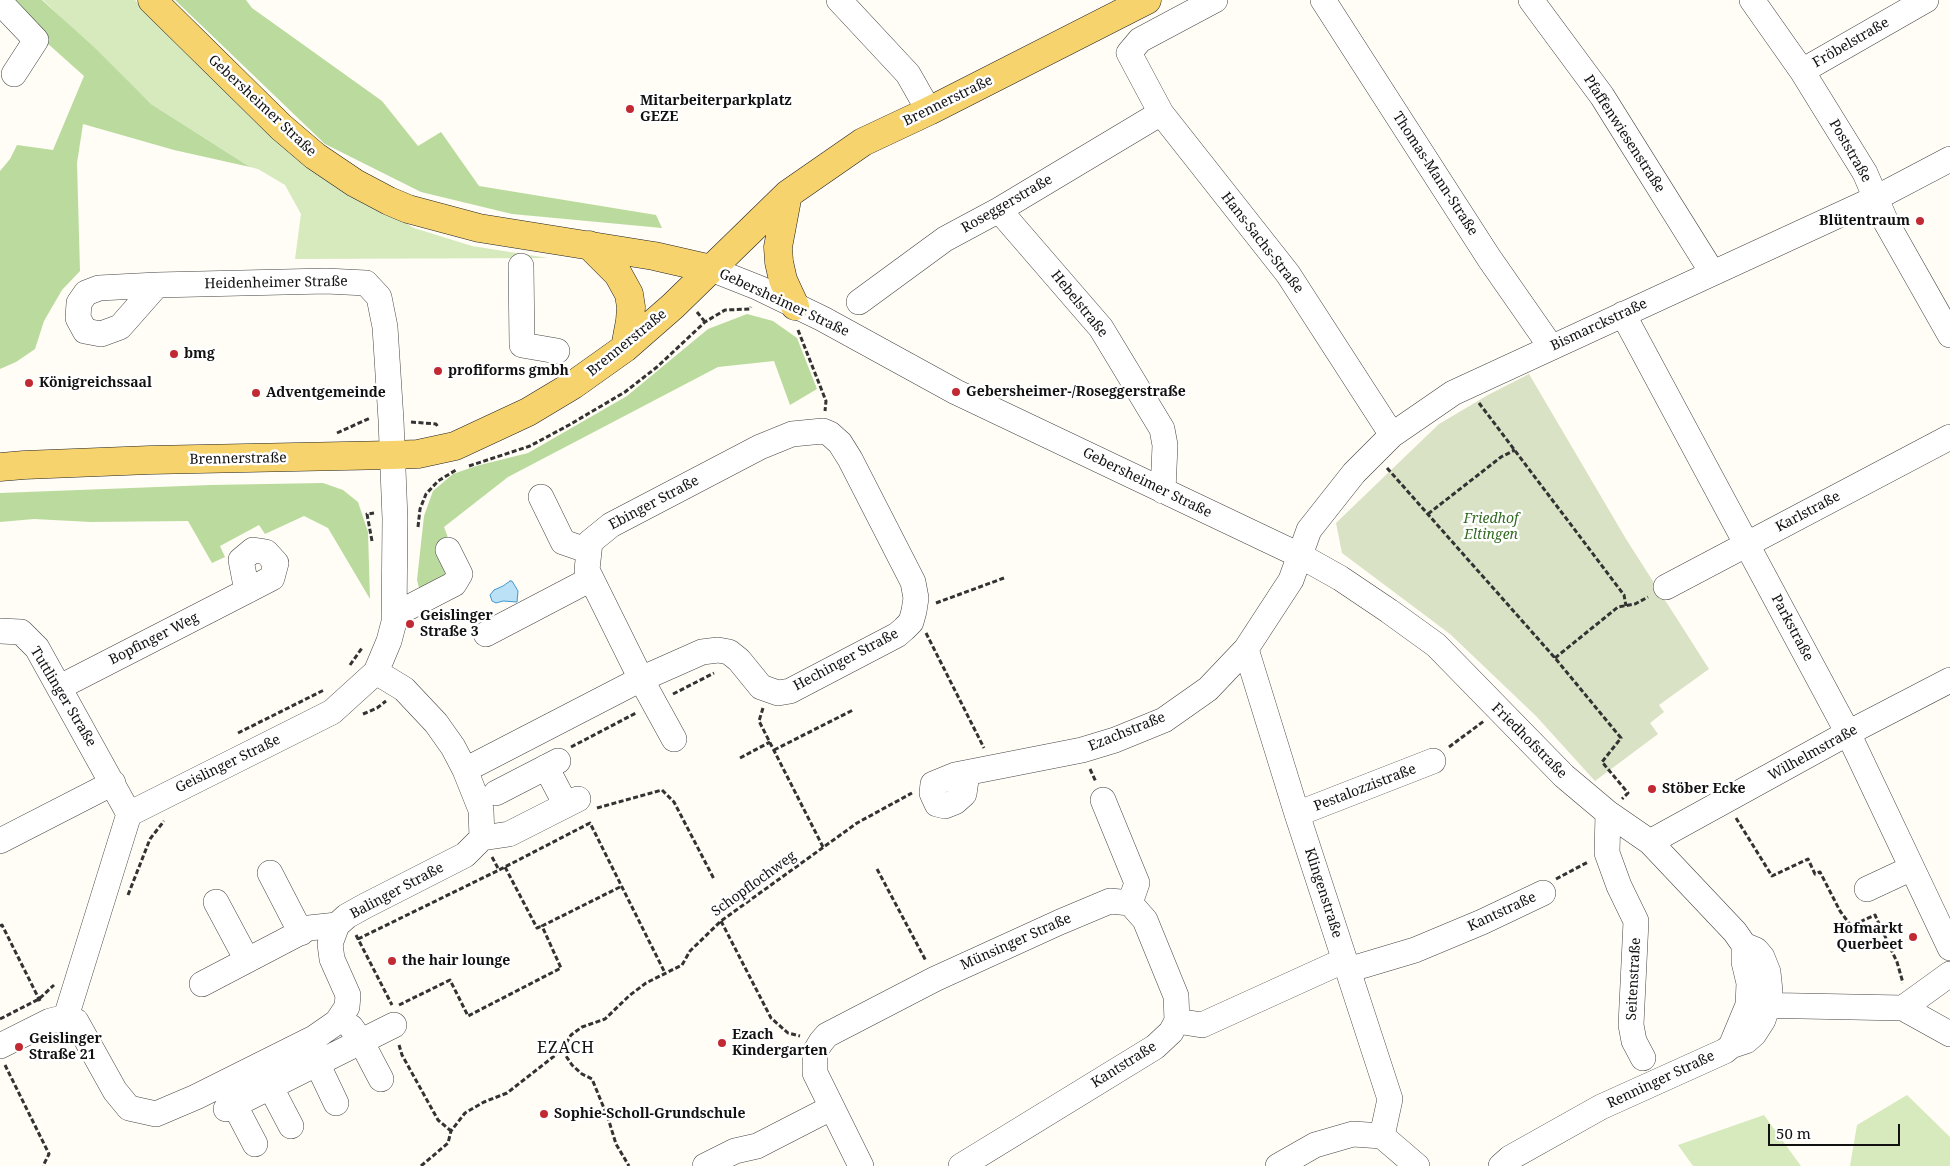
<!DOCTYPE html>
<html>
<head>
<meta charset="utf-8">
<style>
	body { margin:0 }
	#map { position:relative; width:1950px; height:1166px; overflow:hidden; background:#fffdf5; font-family:"Noto Serif",serif }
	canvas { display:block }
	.scale { position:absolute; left:1768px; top:1124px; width:132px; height:22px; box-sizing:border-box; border:2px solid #111; border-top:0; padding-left:6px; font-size:15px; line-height:18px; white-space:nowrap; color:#111; -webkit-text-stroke:4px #fff; paint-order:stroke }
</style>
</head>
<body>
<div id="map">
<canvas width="1950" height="1166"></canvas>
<div class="scale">50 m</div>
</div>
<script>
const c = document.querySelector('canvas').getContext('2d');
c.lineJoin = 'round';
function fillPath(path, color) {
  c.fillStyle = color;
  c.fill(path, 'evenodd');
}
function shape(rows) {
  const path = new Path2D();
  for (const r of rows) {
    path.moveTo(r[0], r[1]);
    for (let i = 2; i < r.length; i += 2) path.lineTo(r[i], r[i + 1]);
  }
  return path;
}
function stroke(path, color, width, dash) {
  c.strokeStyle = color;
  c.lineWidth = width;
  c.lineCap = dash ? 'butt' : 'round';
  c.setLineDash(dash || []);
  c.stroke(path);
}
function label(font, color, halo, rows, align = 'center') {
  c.font = font + ' "Noto Serif",serif';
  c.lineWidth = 5;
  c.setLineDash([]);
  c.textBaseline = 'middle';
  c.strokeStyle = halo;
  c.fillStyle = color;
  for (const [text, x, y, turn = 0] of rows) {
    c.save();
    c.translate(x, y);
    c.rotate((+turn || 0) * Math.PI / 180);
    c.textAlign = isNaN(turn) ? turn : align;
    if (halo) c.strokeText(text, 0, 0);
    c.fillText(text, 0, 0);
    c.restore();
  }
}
fillPath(shape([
	[43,0,135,0,213,79,328,178,414,228,472,246,548,258,295,259,301,214,285,185,258,169,250,167,151,104],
	[1907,1095,1950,1137,1950,1166,1850,1166,1857,1125],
	[1764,1115,1801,1166,1693,1166,1678,1145]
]), '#d6eabe');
fillPath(shape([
	[5,0,42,0,96,49,151,104,250,167,174,150,83,124,77,163,80,271,62,290,44,321,35,349,16,362,0,369,0,171,10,159,17,145,53,150,84,76,18,17],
	[175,0,246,0,252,8,382,101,418,146,441,132,479,186,656,215,662,228,512,214,421,192,325,144],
	[747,314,773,321,797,338,817,389,790,405,774,361,718,367,508,477,444,527,450,543,453,575,421,596,417,580,424,516,433,491,453,474,476,466,528,453,627,396,708,329],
	[323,483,343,490,358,502,368,532,370,599,328,528,304,516,265,534,259,525,220,546,225,557,212,563,188,521,91,522,34,519,0,522,0,493,210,485]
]), '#badb9d');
fillPath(shape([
	[1529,374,1626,539,1709,669,1659,705,1664,712,1650,723,1658,734,1595,781,1536,716,1450,634,1342,553,1336,523,1439,424,1488,395]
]), '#d9e2c4');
const water = shape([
	[510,581,512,581,518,591,517,602,503,601,496,603,492,601,490,595,494,590,503,586,510,581]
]);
fillPath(water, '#bae1f6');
stroke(water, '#4198cd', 1);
const minor = shape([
	[839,0,908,74,929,111],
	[1215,0,1140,40,1129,53,1161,113,1288,274,1392,435],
	[1323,0,1489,258,1551,347],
	[1531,0,1602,96,1712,272],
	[1752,0,1802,71,1865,173,1886,222,1950,335],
	[0,2,36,40,14,74],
	[1802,71,1926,0],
	[999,210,1101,328,1162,429,1165,445,1163,491],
	[521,266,522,345,557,351],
	[711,269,759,288,823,319,956,392,1299,555,1340,578,1389,611,1436,645,1564,776,1608,813,1650,842,1735,932,1744,945,1756,950,1762,957,1768,972,1770,991,1768,1005,1763,1020,1754,1034,1746,1041,1731,1046],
	[859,302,945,239,999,210,1161,113],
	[1623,314,1848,733,1950,948],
	[541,497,563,542,589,551],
	[1666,587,1950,437],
	[394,615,454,584,460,574,448,550],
	[0,631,21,632,37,648,129,814],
	[486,634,591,579],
	[1246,649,1297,814,1390,1099,1382,1136],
	[60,687,247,591,272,578,276,563,266,552,253,550,241,560,247,591],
	[546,767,566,805],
	[465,770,641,679,702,652,718,650,729,652,739,660,761,687,778,693,790,691,897,635,904,629,911,622,914,611,916,598,913,582,850,459,840,443,830,434,823,431,792,434,760,447,611,525,590,542,587,570,641,679,674,739],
	[967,773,964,794,955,802,945,806,937,804,932,793,933,784,955,775,1082,750,1115,740,1164,720,1208,689,1246,649,1291,580,1309,530,1354,473,1392,435,1453,393,1876,198,1950,159],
	[496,793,558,761],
	[1103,800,1137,883,1130,903],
	[1608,813,1607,853,1619,886,1636,921,1631,1025,1634,1041,1643,1058],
	[1297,814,1433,761],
	[482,838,509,834,578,799],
	[0,841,113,783],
	[1650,842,1848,733,1950,680],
	[270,873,301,933],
	[1867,889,1912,868],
	[216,902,247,960],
	[1348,970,1415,950,1482,922,1543,893],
	[202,984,309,928,337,925],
	[1751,1005,1903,1008,1950,1034],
	[1903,1008,1950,974],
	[66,1017,76,1021,115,1091,129,1108,156,1114,196,1097,314,1038,337,1022,347,1007,348,995,332,959,330,944,337,925,347,916,365,906,465,855,482,838,481,810,465,770,453,747,436,723,404,689,376,672],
	[1177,1021,1202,1025,1345,960],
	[351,1027,361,1041,381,1079],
	[0,1046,50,1021,66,1017,129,814,332,712,376,672,389,641,394,622,395,519,391,420,385,327,379,297,366,283,326,281,157,285,99,288,86,293,79,303,78,318,85,331,101,334,120,327,157,285],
	[317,1063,336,1103],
	[270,1086,291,1126],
	[234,1104,255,1144],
	[226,1109,394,1025],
	[705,1166,735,1151,757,1146,831,1108],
	[861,1166,815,1073,815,1052,821,1042,827,1035,935,979,1060,922,1110,901,1130,903,1145,920,1176,996,1177,1021,1171,1032,1155,1047,961,1166],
	[1278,1166,1315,1145,1353,1134,1382,1136,1417,1166],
	[1501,1166,1510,1158,1601,1107,1725,1051,1731,1046,1748,1005,1749,983,1744,962,1744,945]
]);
const major = shape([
	[152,0,281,127,315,156,355,183,389,201,408,209,479,228,654,256,711,269],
	[788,194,778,247,779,262,783,280,795,306],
	[589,245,618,274,629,294,631,307,630,321,625,348],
	[0,467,24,465,150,460,392,455,418,454,455,446,528,412,573,385,625,348,673,306,788,194,863,142,929,111,1147,0]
]);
stroke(minor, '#444', 26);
stroke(major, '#222', 29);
stroke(shape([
	[697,312,705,322],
	[798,330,826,401,825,411],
	[1479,403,1624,595,1626,606],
	[411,422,436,424,438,427],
	[337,433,370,418],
	[469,466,530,446,569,425,625,392,657,367,705,322,725,310,750,309,751,307],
	[1387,468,1555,658,1621,738,1602,762,1628,793,1622,799],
	[1428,514,1501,457,1515,450],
	[418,527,420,509,426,494,438,481,456,470],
	[372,541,367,514,374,513],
	[936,603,1004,578],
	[926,633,984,748],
	[1555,658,1618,607,1635,604,1648,597],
	[350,665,362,648],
	[673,694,714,673],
	[763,708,759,721,823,847],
	[363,714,377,708,386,701],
	[238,733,324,690],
	[571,747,636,713],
	[1449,747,1484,721],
	[774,750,853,710],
	[740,758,770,742],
	[1090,769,1096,782],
	[597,808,662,790,674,802,714,879],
	[1736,818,1772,876,1808,859,1815,874,1820,872,1840,911,1851,926,1875,915,1897,962,1903,983],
	[492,857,499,870,590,823,665,973],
	[505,867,537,928,542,926],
	[877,869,926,961],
	[1556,879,1588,862],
	[128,895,150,839,164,821],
	[721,921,771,1018,788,1033,800,1036],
	[0,926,2,925,40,1001],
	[356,935,392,1005],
	[358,939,499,870],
	[399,1005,450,980,468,1016,561,968,542,926,622,886],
	[0,1019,39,999,54,985],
	[399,1045,402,1055,438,1120,451,1131],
	[562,1050,572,1065,582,1074,592,1079,608,1118,616,1144,629,1166],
	[5,1065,49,1154,43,1166],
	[421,1166,448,1143,451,1131,465,1113,484,1102,507,1093,562,1050,571,1035,582,1027,605,1019,630,995,646,983,682,965,690,951,721,921,857,823,912,793]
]), '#333', 3, [5, 2.5]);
stroke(minor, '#fff', 25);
stroke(major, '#f7d36d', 28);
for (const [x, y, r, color] of [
	[630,109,5,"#c12933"],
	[1920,221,5,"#c12933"],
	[174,354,5,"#c12933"],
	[438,371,5,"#c12933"],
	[29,383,5,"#c12933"],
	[956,392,5,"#c12933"],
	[256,393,5,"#c12933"],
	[410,624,5,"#c12933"],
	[1652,789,5,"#c12933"],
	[1913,937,5,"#c12933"],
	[392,961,5,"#c12933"],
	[722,1043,5,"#c12933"],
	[19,1047,5,"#c12933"],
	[544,1114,5,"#c12933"]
]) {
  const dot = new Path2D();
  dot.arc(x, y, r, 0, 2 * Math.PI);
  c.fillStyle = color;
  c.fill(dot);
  stroke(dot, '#fff', 2);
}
label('14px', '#111', '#fff', [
	["Fröbelstraße",1851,43,-30],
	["Brennerstraße",948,101,-26],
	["Gebersheimer Straße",262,106,43],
	["Pfaffenwiesenstraße",1624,134,57],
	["Poststraße",1850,151,60],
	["Thomas-Mann-Straße",1435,174,57],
	["Roseggerstraße",1007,204,-30],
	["Hans-Sachs-Straße",1262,243,52],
	["Heidenheimer Straße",276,283,-1],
	["Gebersheimer Straße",784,303,25],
	["Hebelstraße",1079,304,51],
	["Bismarckstraße",1599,325,-25],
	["Brennerstraße",627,343,-39],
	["Brennerstraße",238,459,-1],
	["Gebersheimer Straße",1147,483,26],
	["Ebinger Straße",654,503,-28],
	["Karlstraße",1808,512,-28],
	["Parkstraße",1792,628,62],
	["Bopfinger Weg",154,639,-27],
	["Hechinger Straße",846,660,-28],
	["Tuttlinger Straße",63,697,59],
	["Ezachstraße",1127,732,-22],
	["Friedhofstraße",1529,741,45],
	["Wilhelmstraße",1813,753,-29],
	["Geislinger Straße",228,764,-26],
	["Pestalozzistraße",1365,788,-21],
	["Schopflochweg",754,884,-36],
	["Balinger Straße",397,891,-28],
	["Klingenstraße",1323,893,72],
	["Kantstraße",1502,912,-25],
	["Münsinger Straße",1016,942,-24],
	["Seitenstraße",1634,979,-87],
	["Kantstraße",1124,1065,-32],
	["Renninger Straße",1661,1080,-25]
]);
label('bold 14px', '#111', '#fff', [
	["Mitarbeiterparkplatz",640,101],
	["GEZE",640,117],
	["Blütentraum",1910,221,"right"],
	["bmg",184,354],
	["profiforms gmbh",448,371],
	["Königreichssaal",39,383],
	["Gebersheimer-/Roseggerstraße",966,392],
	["Adventgemeinde",266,393],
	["Geislinger",420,616],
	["Straße 3",420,632],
	["Stöber Ecke",1662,789],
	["Hofmarkt",1903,929,"right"],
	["Querbeet",1903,945,"right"],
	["the hair lounge",402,961],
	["Ezach",732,1035],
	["Kindergarten",732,1051],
	["Geislinger",29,1039],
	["Straße 21",29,1055],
	["Sophie-Scholl-Grundschule",554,1114]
], 'left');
label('italic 14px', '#316a20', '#fff', [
	["Friedhof",1491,519],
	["Eltingen",1491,535]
]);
c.letterSpacing = '1px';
label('16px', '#111', '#fff', [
	["EZACH",566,1048]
]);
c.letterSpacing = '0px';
</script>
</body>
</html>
